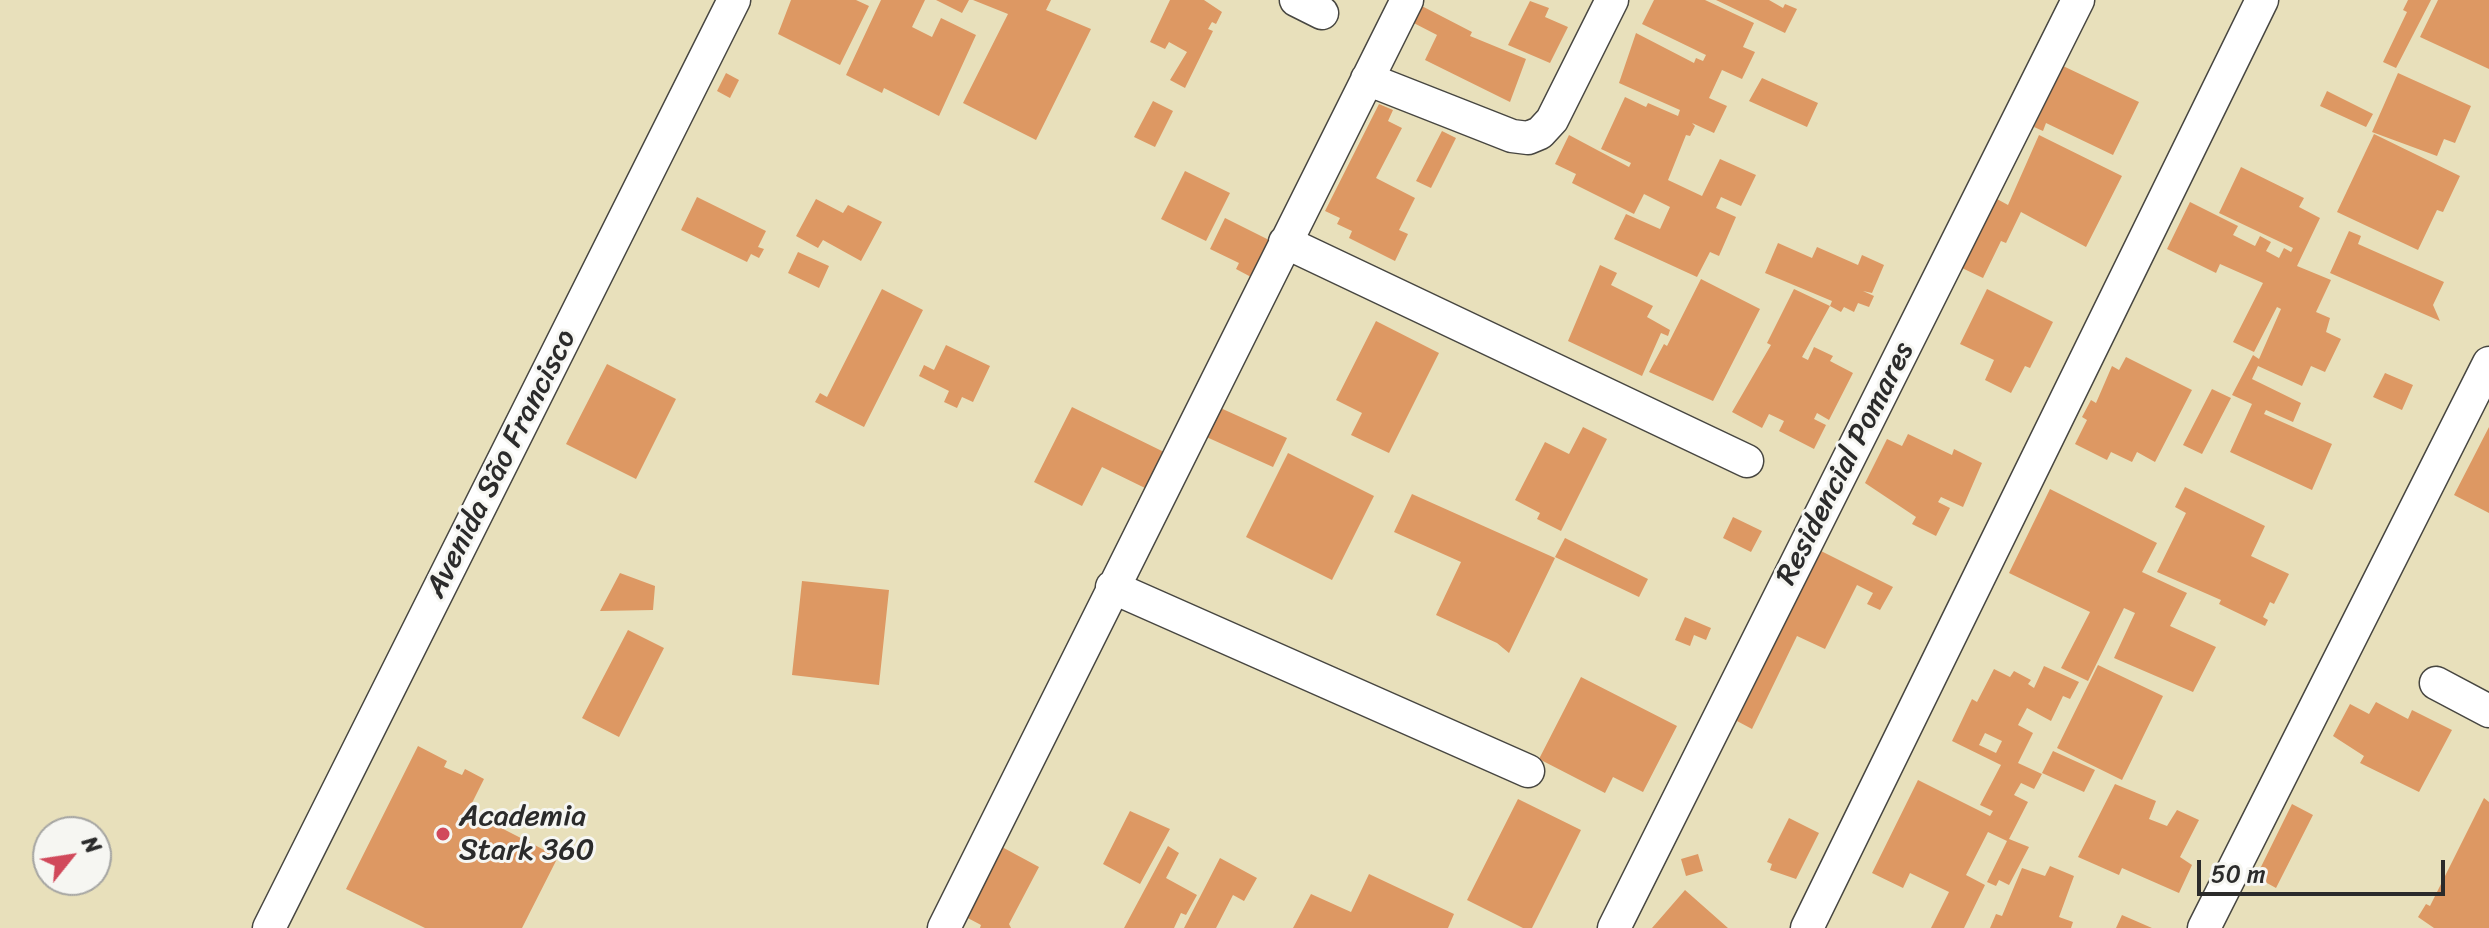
<!DOCTYPE html>
<html>
<head>
<meta charset="utf-8">
<style>
	body { margin:0 }
	#map { position:relative; width:2489px; height:928px; overflow:hidden; background:#e8e0bb; font-family:Sriracha,sans-serif }
	canvas { display:block }
	.north { position:absolute; left:32px; top:816px; width:80px; height:80px; box-sizing:border-box; background:#f6f6f2; border:2px solid #a5a5a2; border-radius:50%; rotate:60deg; font-size:22px; font-weight:700; line-height:32px; text-align:center; color:#2b2b2b }
	.north::after { content:''; display:block; margin:auto; width:28px; height:36px; background:#d1495b; clip-path:polygon(50% 0,100% 100%,50% 72%,0 100%) }
	.scale { position:absolute; left:2197px; top:860px; width:248px; height:36px; box-sizing:border-box; border:4px solid #2b2b2b; border-top:0; padding-left:10px; font-size:24px; line-height:28px; white-space:nowrap; color:#2b2b2b; -webkit-text-stroke:6px #f6f6f2; paint-order:stroke }
</style>
</head>
<body>
<div id="map">
<canvas width="2489" height="928"></canvas>
<div class="north">N</div>
<div class="scale">50 m</div>
</div>
<script>
const c = document.querySelector('canvas').getContext('2d');
c.lineJoin = 'round';
function fillPath(path, color) {
  c.fillStyle = color;
  c.fill(path, 'evenodd');
}
function shape(rows) {
  const path = new Path2D();
  for (const r of rows) {
    path.moveTo(r[0], r[1]);
    for (let i = 2; i < r.length; i += 2) path.lineTo(r[i], r[i + 1]);
  }
  return path;
}
function stroke(path, color, width, dash) {
  c.strokeStyle = color;
  c.lineWidth = width;
  c.lineCap = dash ? 'butt' : 'round';
  c.setLineDash(dash || []);
  c.stroke(path);
}
function label(font, color, halo, rows, align = 'center') {
  c.font = font + ' Sriracha,sans-serif';
  c.lineWidth = 6;
  c.setLineDash([]);
  c.textBaseline = 'middle';
  c.strokeStyle = halo;
  c.fillStyle = color;
  for (const [text, x, y, turn = 0] of rows) {
    c.save();
    c.translate(x, y);
    c.rotate((+turn || 0) * Math.PI / 180);
    c.textAlign = isNaN(turn) ? turn : align;
    if (halo) c.strokeText(text, 0, 0);
    c.fillText(text, 0, 0);
    c.restore();
  }
}
fillPath(shape([
	[791,0,856,0,869,6,840,65,778,34],
	[881,0,925,0,912,27,932,37,941,18,976,35,939,116,884,88,882,93,846,75],
	[936,0,969,0,962,13],
	[973,0,1051,0,1046,10,1091,29,1036,140,963,103,1008,14],
	[1170,0,1204,0,1222,12,1216,24,1212,22,1208,29,1213,31,1185,88,1170,80,1187,52,1169,42,1165,49,1150,42],
	[1654,0,1705,0,1754,23,1743,47,1755,52,1742,79,1722,70,1709,98,1727,106,1714,133,1692,123,1695,126,1690,136,1686,135,1668,180,1702,196,1720,159,1756,175,1741,206,1721,197,1716,208,1736,217,1719,256,1710,252,1697,277,1614,239,1626,214,1660,229,1670,207,1644,194,1634,214,1572,183,1576,174,1555,164,1569,135,1629,167,1631,163,1601,149,1625,97,1646,107,1648,103,1678,116,1680,110,1619,83,1636,33,1694,63,1696,58,1703,61,1706,55,1642,24],
	[1716,0,1769,0,1783,8,1785,4,1797,9,1785,33],
	[2408,0,2431,0,2396,68,2383,62,2407,12,2403,10],
	[2438,0,2489,0,2489,69,2420,37],
	[1530,1,1549,8,1545,17,1568,27,1550,63,1508,45],
	[1414,2,1472,32,1470,36,1526,59,1510,102,1425,60,1437,35,1406,19],
	[2063,66,2139,102,2113,155,2046,123,2043,131,2034,127],
	[726,73,739,80,730,98,717,91],
	[2398,73,2471,106,2455,143,2444,139,2437,156,2372,132],
	[1762,78,1818,103,1807,127,1749,101],
	[2327,91,2373,114,2366,127,2320,106],
	[1153,101,1173,111,1155,147,1134,137],
	[1379,104,1393,110,1388,121,1402,128,1376,178,1415,198,1399,230,1408,234,1395,261,1349,238,1352,231,1337,224,1340,218,1325,211],
	[1442,131,1456,138,1431,188,1416,181],
	[2374,134,2460,176,2443,212,2437,210,2418,250,2337,212],
	[2039,135,2122,176,2086,247,2021,212,2006,243,2001,241,1983,278,1962,268,1997,199,2008,205],
	[2241,167,2304,198,2299,207,2320,218,2297,266,2331,280,2316,312,2330,318,2326,332,2341,339,2325,372,2311,366,2302,386,2258,366,2252,379,2301,403,2293,422,2266,410,2264,414,2332,444,2312,490,2230,452,2252,404,2232,395,2253,355,2259,359,2281,309,2277,307,2254,352,2233,342,2263,283,2220,264,2216,273,2167,249,2190,202,2238,226,2233,235,2255,246,2260,236,2271,242,2266,251,2279,258,2284,248,2291,252,2293,248,2219,213],
	[1185,171,1230,193,1206,241,1161,219],
	[697,197,766,231,758,247,764,249,759,258,751,254,747,262,681,230],
	[816,199,843,213,848,205,882,222,861,261,823,240,818,248,796,236],
	[1225,218,1269,240,1251,277,1236,269,1239,263,1210,249],
	[2349,231,2361,236,2358,244,2444,282,2433,305,2440,321,2330,273],
	[1778,243,1812,258,1817,247,1858,265,1862,255,1884,265,1872,293,1863,291,1874,296,1869,307,1858,303,1854,312,1844,307,1841,312,1830,306,1832,301,1765,273],
	[798,252,829,266,819,288,788,273],
	[1600,265,1617,273,1611,285,1653,306,1647,317,1670,330,1668,336,1661,333,1642,376,1568,341],
	[1701,279,1760,309,1713,401,1649,372,1664,344,1667,346],
	[882,289,923,310,864,427,815,402,820,393,827,397],
	[1794,289,1830,306,1802,357,1808,360,1814,347,1833,356,1830,361,1853,373,1829,420,1817,413,1814,419,1826,425,1814,449,1779,431,1784,421,1769,414,1762,428,1732,412,1771,345,1767,343],
	[1987,289,2053,322,2030,368,2025,366,2011,393,1985,380,1994,360,1960,344],
	[1376,321,1439,353,1389,453,1351,435,1362,413,1336,400],
	[946,345,990,366,973,402,962,397,957,408,944,402,949,391,919,376,924,365,934,370],
	[2126,357,2192,390,2155,462,2137,452,2132,462,2111,452,2107,460,2075,444,2087,420,2082,417,2091,400,2096,403,2112,366,2119,370],
	[607,364,676,399,636,479,566,444],
	[2385,373,2413,385,2402,410,2373,397],
	[2212,389,2231,398,2202,454,2183,445],
	[1216,406,1287,438,1273,467,1202,435],
	[1072,407,1164,452,1145,488,1102,467,1082,506,1034,482],
	[1583,427,1607,439,1561,531,1537,519,1540,513,1515,500,1545,442,1569,454],
	[2489,427,2489,513,2454,495],
	[1908,434,1952,455,1954,449,1982,463,1963,507,1941,497,1938,502,1950,508,1936,536,1912,524,1916,517,1865,483,1887,439,1902,446],
	[1288,453,1374,496,1332,580,1246,537],
	[2185,487,2265,526,2251,556,2289,574,2274,604,2270,602,2263,617,2268,620,2265,626,2219,604,2221,600,2157,572,2186,513,2175,507],
	[2050,489,2157,543,2142,572,2187,593,2170,626,2216,647,2193,692,2114,658,2135,613,2124,608,2088,681,2061,668,2090,612,2009,573],
	[1412,494,1555,558,1509,653,1497,643,1436,615,1461,562,1394,532],
	[1733,517,1762,531,1751,552,1723,538],
	[1565,538,1648,579,1639,597,1555,557],
	[1821,551,1893,587,1880,610,1867,604,1873,593,1857,585,1825,649,1797,636,1752,729,1737,721],
	[620,573,655,586,653,610,600,611],
	[802,581,889,590,879,685,792,675],
	[1685,617,1711,628,1706,640,1694,635,1690,646,1675,640],
	[628,630,664,648,619,737,582,718],
	[2098,665,2163,696,2122,780,2057,748],
	[2044,666,2079,682,2070,699,2063,696,2051,721,2027,708,2018,725,2033,733,2018,763,2042,774,2034,789,2021,783,2014,795,2028,802,2009,839,2029,847,2009,885,1999,880,1996,886,1987,882,2007,841,1988,832,1966,875,1985,885,1964,928,1931,928,1949,892,1910,873,1903,888,1872,873,1918,780,1990,816,1993,811,1980,805,2001,765,1952,741,1972,699,1977,702,1994,669,2010,677,2014,671,2031,680,2028,684,2034,688],
	[1985,733,2002,741,1996,753,1979,745],
	[1581,677,1677,726,1643,792,1613,777,1605,793,1539,759],
	[2376,702,2408,719,2412,710,2452,730,2419,792,2360,763,2364,756,2333,736,2350,704,2369,714],
	[418,746,447,761,444,767,462,775,465,769,484,779,468,811,558,857,522,928,425,928,346,889],
	[2053,751,2095,770,2084,792,2042,773],
	[2115,784,2156,801,2149,819,2167,826,2177,810,2199,820,2180,857,2192,865,2179,893,2122,868,2119,875,2078,857],
	[2484,798,2489,802,2489,928,2434,928,2418,917,2426,904,2430,906],
	[1518,799,1581,830,1532,928,1523,928,1467,900],
	[2292,804,2313,815,2276,888,2256,877],
	[1130,811,1170,829,1140,884,1103,864],
	[1789,818,1819,833,1796,879,1770,870,1772,864,1767,862],
	[1168,846,1179,853,1166,878,1197,895,1186,915,1181,913,1174,928,1124,928],
	[1002,847,1039,867,1009,924,1011,928,980,928,981,925,964,916],
	[1698,854,1703,871,1686,876,1681,859],
	[1220,858,1257,878,1244,901,1233,895,1216,928,1184,928],
	[2050,866,2074,876,2059,917,2073,922,2071,928,1990,928,1996,914,2002,916,2022,868,2045,876],
	[1369,874,1454,914,1448,928,1293,928,1311,894,1351,912],
	[1685,890,1728,928,1652,928],
	[2122,915,2152,928,2116,928]
]), '#dd9863');
const minor = shape([
	[1296,0,1322,13],
	[1367,79,1512,136,1528,138,1540,133,1552,120,1612,0],
	[1285,242,1747,461],
	[1112,587,1528,771],
	[2436,683,2489,711],
	[269,928,734,0],
	[944,928,1407,0],
	[1614,928,2078,0],
	[1807,928,2262,0],
	[2204,928,2489,363]
]);
stroke(minor, '#474641', 35);
stroke(minor, '#fff', 32);
for (const [x, y, r, color] of [
	[443,834,8,"#d1495b"]
]) {
  const dot = new Path2D();
  dot.arc(x, y, r, 0, 2 * Math.PI);
  c.fillStyle = color;
  c.fill(dot);
  stroke(dot, '#f6f6f2', 3);
}
label('30px', '#2b2b2b', '#f6f6f2', [
	["Avenida São Francisco",502,464,-63],
	["Residencial Pomares",1846,464,-63]
]);
label('30px', '#2b2b2b', '#f6f6f2', [
	["Academia",459,817],
	["Stark 360",459,851]
], 'left');
</script>
</body>
</html>
